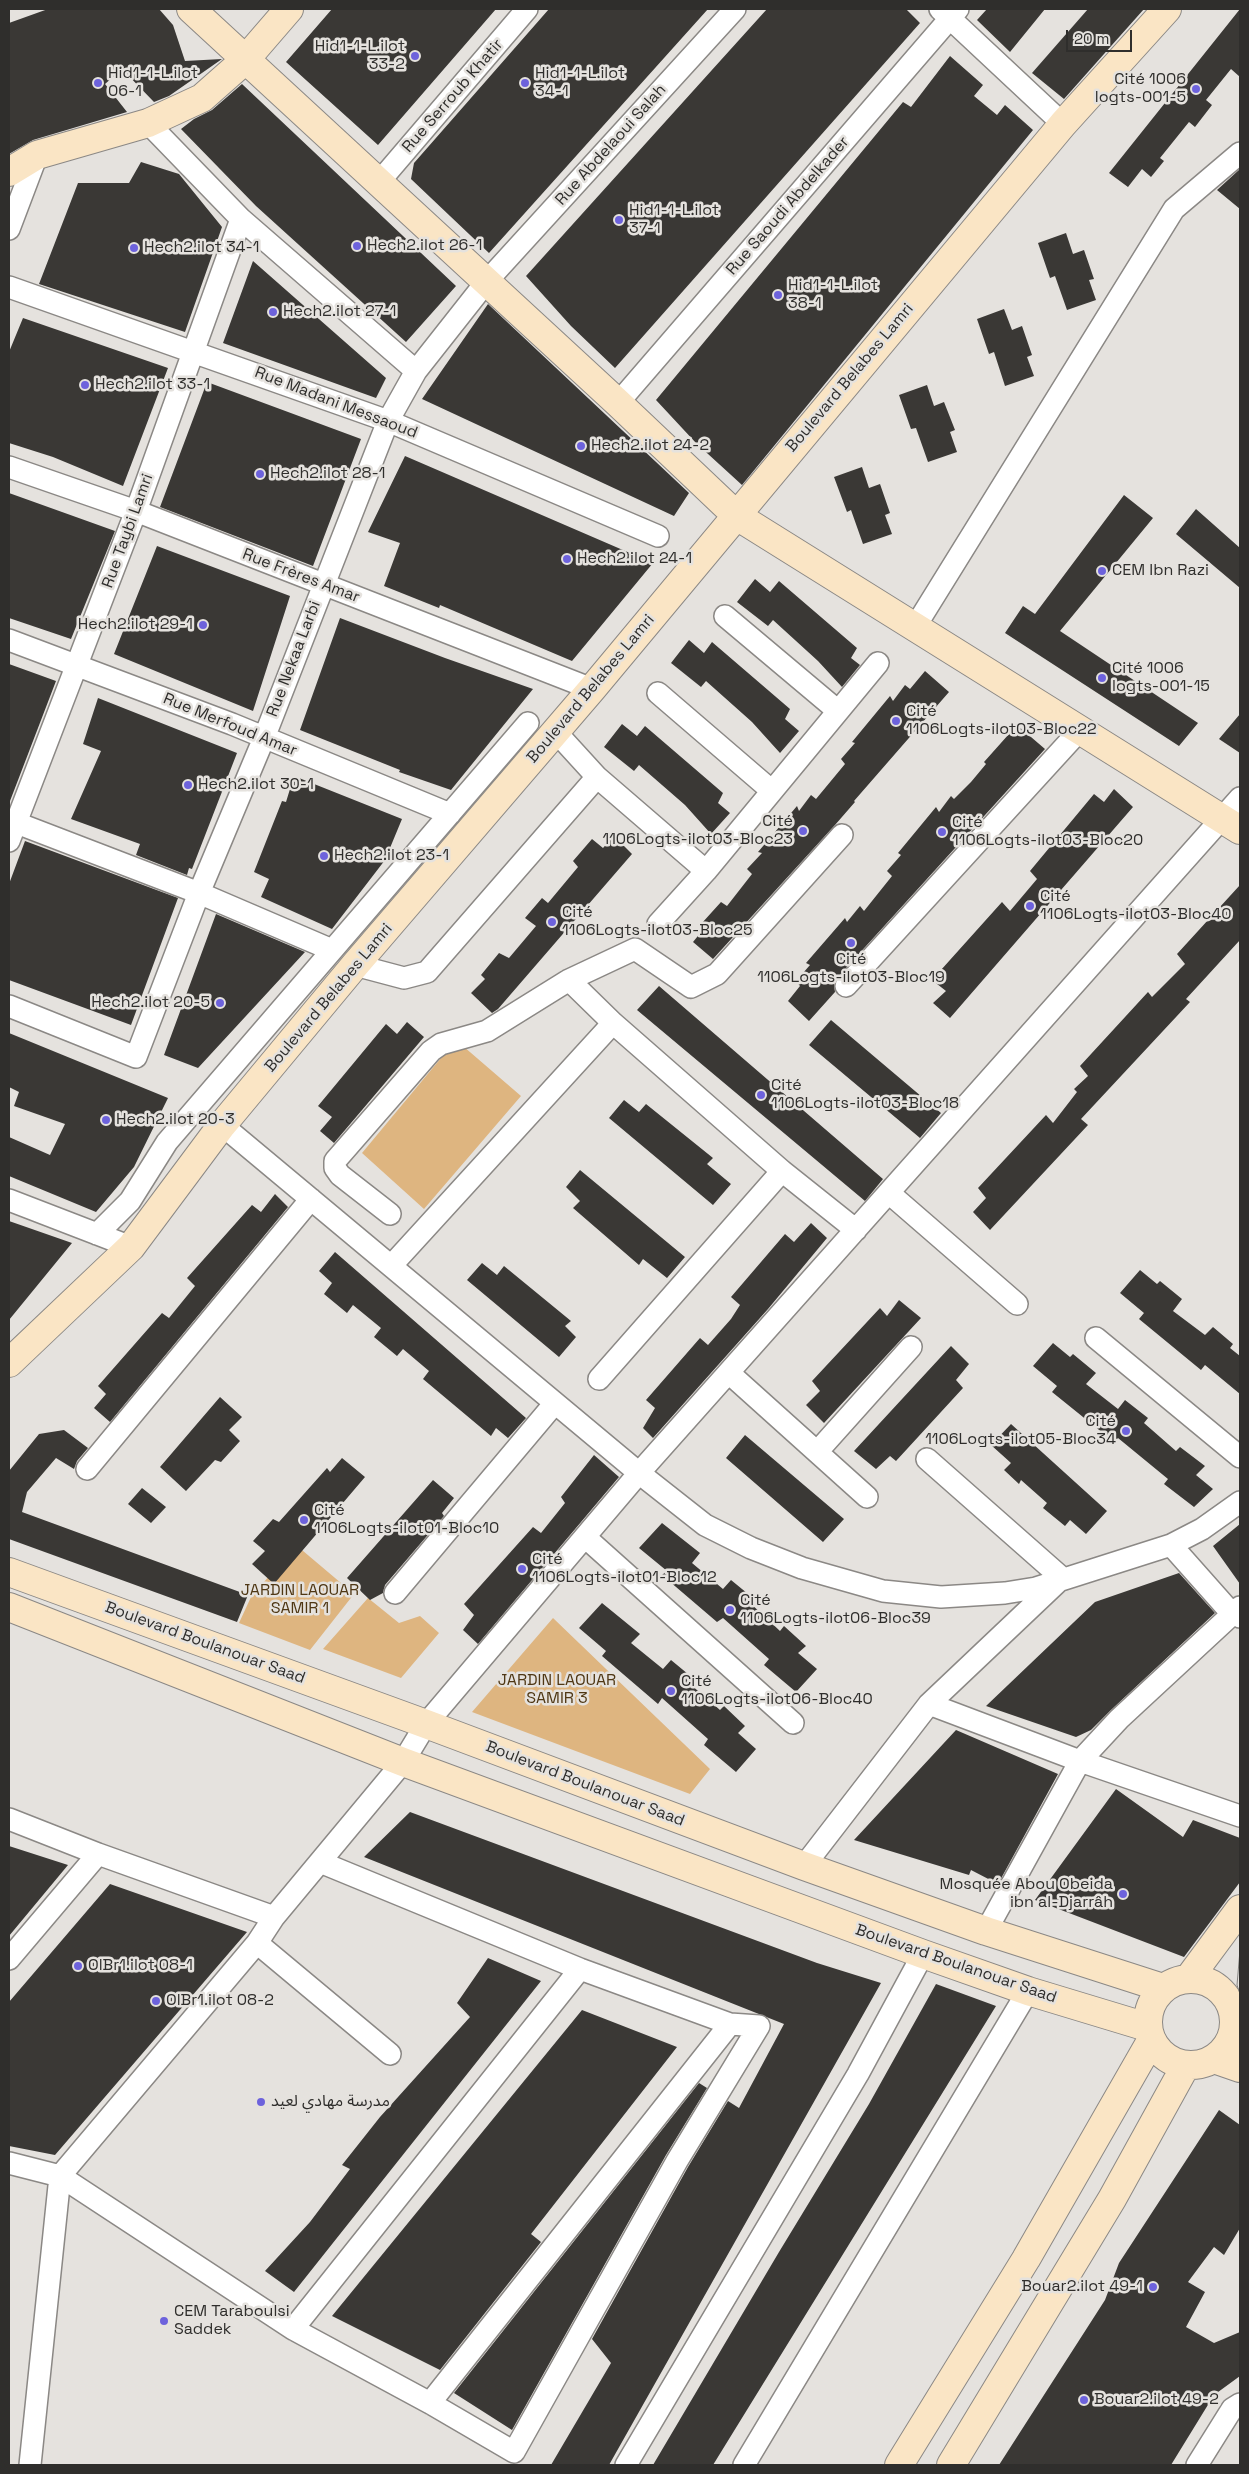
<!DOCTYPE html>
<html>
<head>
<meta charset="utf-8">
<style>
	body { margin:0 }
	#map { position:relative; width:1249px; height:2474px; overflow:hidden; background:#e5e2de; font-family:"Space Grotesk",sans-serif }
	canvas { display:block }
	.frame { position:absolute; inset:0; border:10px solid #2f2e2c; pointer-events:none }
	.scale { position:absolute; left:1066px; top:30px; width:66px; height:22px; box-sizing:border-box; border:2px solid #2f2e2c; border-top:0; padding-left:6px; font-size:15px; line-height:18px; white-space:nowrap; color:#2f2e2c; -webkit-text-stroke:4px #e5e2de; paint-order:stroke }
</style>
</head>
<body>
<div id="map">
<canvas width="1249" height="2474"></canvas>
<div class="frame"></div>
<div class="scale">20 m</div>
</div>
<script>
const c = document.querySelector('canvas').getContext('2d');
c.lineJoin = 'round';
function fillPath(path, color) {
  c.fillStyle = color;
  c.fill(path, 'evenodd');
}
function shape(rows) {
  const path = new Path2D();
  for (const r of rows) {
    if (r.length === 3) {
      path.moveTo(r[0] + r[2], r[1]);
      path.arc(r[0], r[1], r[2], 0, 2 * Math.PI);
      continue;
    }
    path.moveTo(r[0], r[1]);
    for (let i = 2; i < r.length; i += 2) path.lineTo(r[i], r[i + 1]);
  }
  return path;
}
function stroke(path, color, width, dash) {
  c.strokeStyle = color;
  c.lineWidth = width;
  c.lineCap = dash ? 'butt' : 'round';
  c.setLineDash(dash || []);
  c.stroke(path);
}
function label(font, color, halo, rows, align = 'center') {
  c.font = font + ' "Space Grotesk","Noto Sans Arabic",sans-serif';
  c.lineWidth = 5;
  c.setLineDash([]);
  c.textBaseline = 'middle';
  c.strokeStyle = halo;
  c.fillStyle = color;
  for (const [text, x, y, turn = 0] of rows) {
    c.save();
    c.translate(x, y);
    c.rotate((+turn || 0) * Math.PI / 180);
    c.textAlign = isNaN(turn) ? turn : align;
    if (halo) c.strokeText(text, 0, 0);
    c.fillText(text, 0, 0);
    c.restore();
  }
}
fillPath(shape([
	[456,1040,521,1096,424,1209,362,1153],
	[296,1545,354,1594,310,1650,239,1623,251,1597],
	[368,1598,399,1623,420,1616,439,1633,401,1678,323,1649],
	[553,1618,710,1769,690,1794,472,1712]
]), '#deb580');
fillPath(shape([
	[48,9,159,9,173,25,185,61,222,59,169,96,154,102,122,69,105,84,127,112,33,140,9,154,9,23],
	[332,9,496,9,378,145,286,62],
	[549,9,708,9,489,253,411,179,414,163],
	[767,9,906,9,920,23,615,368,571,326,526,276],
	[987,9,1045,9,1010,52,977,20],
	[1088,9,1144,9,1064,99,1032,73],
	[1240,9,1240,77,1231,69,1206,100,1212,105,1195,127,1189,122,1160,158,1164,161,1151,177,1142,169,1128,187,1109,173],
	[950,56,983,85,974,96,997,115,1005,105,1033,130,742,485,696,443,656,400,903,102,911,107],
	[242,84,456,286,406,342,256,206,181,129,194,119,212,110],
	[141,162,179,174,222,227,185,332,39,284,78,183,129,183],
	[1240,169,1240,209,1217,190],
	[1066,233,1073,254,1084,250,1094,279,1089,280,1096,300,1067,310,1055,276,1050,278,1038,243],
	[253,261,386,378,376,398,223,343],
	[488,304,689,493,674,516,422,399],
	[1004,309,1012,330,1022,326,1032,355,1027,357,1034,376,1005,386,994,352,989,354,977,319],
	[23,318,168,368,123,486,53,457,9,443,9,352],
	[207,382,361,439,313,566,160,507],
	[927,385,934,406,944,402,955,430,950,432,957,452,928,462,916,428,911,429,899,395],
	[405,456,653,563,572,661,440,605,439,608,384,586,400,543,368,532],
	[862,467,869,488,880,484,890,513,885,515,892,534,863,544,851,510,847,512,834,477],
	[9,493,115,531,71,639,9,618],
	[1124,495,1153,518,1060,631,1198,723,1179,746,1005,633,1023,606,1035,614],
	[1196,509,1240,548,1240,588,1176,534],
	[157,546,290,596,253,711,114,654],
	[755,579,770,592,779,581,857,648,851,658,860,665,842,687,818,661,773,620,768,626,737,602],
	[340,618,445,658,533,689,451,790,399,772,400,770,300,730],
	[689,640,704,653,712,642,790,709,785,719,799,731,780,753,752,722,706,681,701,687,671,663],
	[9,664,56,681,10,801,9,801],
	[925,671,949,692,854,801,855,802,835,825,713,959,693,942,706,926,702,923,721,902,727,906,752,874,747,869,762,853,758,852,797,806,799,811,811,795,816,799,845,764,841,759,855,743,852,742,890,696,893,701,905,685,910,689],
	[98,698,237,753,192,869,189,868,187,875,136,855,140,844,71,819,101,751,83,744],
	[1240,714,1240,753,1219,739],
	[622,724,637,736,645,726,723,793,718,803,730,813,711,834,685,805,639,765,634,771,604,747],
	[1017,725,1045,749,837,978,834,984,835,992,809,1021,788,1001,800,986,796,981,810,965,806,963,845,918,847,922,860,906,864,911,892,876,887,871,901,855,898,853,936,807,939,812,951,796,954,799,971,782,986,764,984,762],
	[294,776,402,819,385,860,332,929,261,897,269,879,254,872,282,801,286,802],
	[1114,789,1133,807,950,1018,933,1003,946,991,932,980,1002,902,1010,911,1037,879,1030,871,1094,794,1104,802],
	[614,836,632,854,498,1009,492,1013,471,993,485,979,481,975,499,953,509,958,536,926,525,918,542,898,548,903,578,867,573,861,592,839,603,848],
	[25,841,178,898,131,1025,9,980,9,884],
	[1240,885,1240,940,1186,999,1190,1002,1081,1119,1088,1125,990,1230,973,1212,986,1198,978,1188,1046,1115,1053,1123,1077,1092,1074,1089,1088,1076,1080,1066,1148,992,1152,997,1185,964,1177,954],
	[216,914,305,952,198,1068,164,1055],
	[659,986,883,1179,865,1201,637,1010],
	[831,1020,941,1113,920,1138,809,1045],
	[407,1022,424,1037,334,1143,320,1131,332,1117,318,1106,386,1024,397,1034],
	[9,1033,168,1098,134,1167,96,1212,9,1176,9,1137,50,1155,65,1124,14,1106,19,1092,9,1087],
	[624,1100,639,1112,646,1104,713,1158,707,1164,731,1184,713,1205,609,1118],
	[580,1170,685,1257,667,1278,643,1259,639,1265,573,1208,580,1201,566,1187],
	[275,1194,288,1207,110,1422,94,1408,106,1394,98,1386,162,1313,169,1318,195,1286,187,1278,252,1205,261,1212],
	[9,1221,72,1243,9,1320],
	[811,1223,827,1238,768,1309,653,1438,643,1428,655,1408,646,1400,700,1338,708,1345,731,1319,740,1305,731,1297,785,1234,794,1242],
	[335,1252,526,1418,508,1438,496,1428,491,1436,423,1379,429,1371,403,1349,397,1356,374,1337,381,1328,353,1305,347,1313,324,1294,332,1283,319,1271],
	[482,1263,497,1275,504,1266,571,1321,565,1326,576,1337,559,1357,467,1280],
	[1140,1270,1157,1284,1160,1281,1182,1299,1173,1311,1205,1335,1213,1327,1233,1344,1230,1348,1240,1356,1240,1394,1205,1365,1201,1370,1139,1319,1144,1313,1120,1293],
	[899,1300,921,1318,824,1423,806,1405,820,1391,812,1381,880,1308,887,1316],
	[1053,1343,1070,1357,1073,1354,1096,1373,1086,1384,1118,1409,1125,1400,1148,1418,1144,1423,1176,1451,1180,1447,1205,1466,1196,1475,1213,1489,1194,1507,1164,1484,1168,1479,1118,1438,1114,1442,1052,1392,1057,1386,1033,1366],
	[951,1346,969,1364,956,1380,963,1388,896,1461,890,1456,876,1469,854,1451],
	[220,1397,242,1417,229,1430,240,1441,221,1462,215,1460,186,1491,160,1467],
	[1011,1424,1107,1511,1086,1534,1070,1520,1065,1526,1043,1508,1047,1503,1021,1480,1019,1484,1004,1470,1011,1463,991,1445],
	[64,1430,88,1448,77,1461,74,1469,56,1458,27,1492,22,1512,248,1595,237,1622,9,1539,9,1471,39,1434],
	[745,1435,844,1519,823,1542,726,1458],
	[594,1455,619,1477,478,1644,463,1630,474,1615,464,1604,533,1527,541,1533,565,1503,561,1497],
	[342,1458,365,1477,274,1584,252,1564,265,1551,253,1541,273,1519,279,1522,327,1468,330,1472],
	[433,1480,454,1498,442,1513,444,1516,385,1585,383,1593,370,1600,347,1578],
	[142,1488,166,1507,151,1523,128,1504],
	[662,1523,700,1553,692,1563,723,1589,731,1580,753,1598,749,1602,780,1631,784,1626,806,1646,798,1653,817,1669,796,1692,764,1665,769,1659,723,1618,717,1622,662,1575,667,1571,639,1548],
	[1240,1524,1240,1584,1213,1546],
	[1179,1573,1215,1613,1111,1710,1091,1730,1076,1737,986,1706,1095,1602],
	[602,1603,640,1634,631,1643,663,1669,671,1660,694,1679,690,1684,720,1710,724,1706,745,1726,738,1733,756,1749,736,1772,704,1745,708,1739,662,1698,658,1704,602,1656,606,1651,579,1628],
	[956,1730,1058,1774,998,1884,971,1870,969,1875,854,1840],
	[1116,1789,1183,1837,1193,1820,1240,1838,1240,1882,1184,1957,1035,1900],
	[410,1812,817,1963,881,1983,609,2465,551,2465,611,2363,592,2339,688,2167,728,2101,739,2108,784,2024,364,1857],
	[9,1846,68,1865,9,1936],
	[110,1884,247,1932,55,2155,9,2146,9,2002],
	[488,1958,541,1981,294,2292,265,2271,310,2222,350,2169,342,2165,380,2117,470,2017,457,2003],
	[936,1984,996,2006,713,2465,653,2465,779,2252,869,2104],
	[582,2010,677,2047,531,2234,541,2242,440,2370,332,2316],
	[699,2083,707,2088,666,2155,512,2430,454,2393],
	[1219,2110,1240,2125,1240,2228,1224,2255,1214,2247,1188,2282,1205,2292,1186,2327,1214,2343,1240,2332,1240,2376,1214,2395,1171,2465,999,2465,1105,2300,1119,2263]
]), '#3a3835');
const street = shape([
	[940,9,1063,124],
	[148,123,241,219,416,371],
	[379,182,527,9],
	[9,229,37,155],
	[9,287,388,421,658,536],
	[618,403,958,9],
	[9,467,136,511,592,689],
	[725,616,838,711],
	[915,627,1174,209,1240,153],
	[9,640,232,724,450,814],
	[658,693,772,791],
	[555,731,597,777,706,871],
	[9,820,199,893,332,950],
	[9,841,136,511,241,219],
	[658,924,706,871,878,663],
	[355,965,404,978,427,972,597,777],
	[569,980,613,1023,782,1171,856,1230],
	[846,986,1080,730],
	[9,1006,136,1057,199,893,264,738,388,421,416,371,487,281,735,9],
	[222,1125,639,1473,705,1525,751,1548,802,1568,883,1591,941,1597,1005,1593,1036,1588,1171,1545,1202,1529,1240,1502],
	[889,1193,1017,1304],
	[9,1200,131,1247],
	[390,1214,340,1175,335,1168,335,1161,431,1051,441,1044,487,1031,569,980,635,949,691,987,717,974,842,835],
	[97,1234,130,1201,167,1142,528,723],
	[391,1266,613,1023],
	[1096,1338,1240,1457],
	[729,1373,867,1497],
	[599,1379,782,1171],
	[817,1452,911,1347],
	[87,1469,311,1199],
	[585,1537,793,1723],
	[1171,1545,1226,1607,1240,1617],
	[395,1593,555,1403],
	[929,1704,1080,1761,1240,1816],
	[9,1819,98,1854,274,1917],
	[804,1866,929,1704,1062,1578,927,1459],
	[986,1931,1080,1761,1119,1719,1240,1607],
	[257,1943,390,2054],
	[9,1959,98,1854],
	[9,2163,60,2176,293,2329,430,2403,514,2452,677,2161,759,2026,730,2024,580,1969,320,1862],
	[293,2329,580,1969],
	[430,2403,730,2024],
	[30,2465,60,2176,257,1943,274,1917,403,1762,426,1724,639,1473,1240,798],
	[626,2465,858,2074,923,1954],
	[744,2465,1028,1991],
	[1197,2465,1232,2409,1240,2404]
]);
const secondary = shape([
	[191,9,618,403,737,516,1240,830],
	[9,172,37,155,148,123,202,98,245,60,289,9],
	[9,1363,131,1247,222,1125,355,965,592,689,1063,124,1167,9],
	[9,1572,426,1724,804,1866,986,1931,1163,1988],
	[9,1607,403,1762,923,1954,1028,1991,1147,2027],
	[1189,1978,1240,1909],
	[1191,2022,43],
	[1214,2059,1240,2068],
	[899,2465,1026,2259,1151,2041],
	[951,2465,1112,2199,1186,2065]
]);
stroke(street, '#8b8885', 24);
stroke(secondary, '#8b8885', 30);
stroke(street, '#fff', 21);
stroke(secondary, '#fae5c5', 28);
stroke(shape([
	[1240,1950,1237,1985,1240,1994]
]), '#84827f', 1);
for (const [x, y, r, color] of [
	[415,56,5,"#6d62dc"],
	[98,83,5,"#6d62dc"],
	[525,83,5,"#6d62dc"],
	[1196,89,5,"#6d62dc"],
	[619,220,5,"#6d62dc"],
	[357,246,5,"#6d62dc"],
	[134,248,5,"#6d62dc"],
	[778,295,5,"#6d62dc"],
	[273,312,5,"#6d62dc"],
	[85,385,5,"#6d62dc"],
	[581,446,5,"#6d62dc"],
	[260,474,5,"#6d62dc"],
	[567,559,5,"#6d62dc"],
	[1102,571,5,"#6d62dc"],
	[203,625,5,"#6d62dc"],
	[1102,678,5,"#6d62dc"],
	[896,721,5,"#6d62dc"],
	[188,785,5,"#6d62dc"],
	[803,831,5,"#6d62dc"],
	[942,832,5,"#6d62dc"],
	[324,856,5,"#6d62dc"],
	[1030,906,5,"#6d62dc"],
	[552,922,5,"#6d62dc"],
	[851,943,5,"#6d62dc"],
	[220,1003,5,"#6d62dc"],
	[761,1095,5,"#6d62dc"],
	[106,1120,5,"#6d62dc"],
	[1126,1431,5,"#6d62dc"],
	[304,1520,5,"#6d62dc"],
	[522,1569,5,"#6d62dc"],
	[730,1610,5,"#6d62dc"],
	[671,1691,5,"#6d62dc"],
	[1123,1894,5,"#6d62dc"],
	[78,1966,5,"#6d62dc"],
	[156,2001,5,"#6d62dc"],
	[261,2102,5,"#6d62dc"],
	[1153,2287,5,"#6d62dc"],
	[164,2321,5,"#6d62dc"],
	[1084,2400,5,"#6d62dc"]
]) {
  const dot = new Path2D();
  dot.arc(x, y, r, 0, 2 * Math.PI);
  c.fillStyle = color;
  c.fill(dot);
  stroke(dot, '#e5e2de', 2);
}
label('16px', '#2f2e2c', '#e5e2de', [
	["Hid1-1-L.ilot",405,47,"right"],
	["33-2",405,65,"right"],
	["Hid1-1-L.ilot",108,74],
	["06-1",108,92],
	["Hid1-1-L.ilot",535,74],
	["34-1",535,92],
	["Cité 1006",1186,80,"right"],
	["logts-001-5",1186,98,"right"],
	["Hid1-1-L.ilot",629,211],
	["37-1",629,229],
	["Hech2.ilot 26-1",367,246],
	["Hech2.ilot 34-1",144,248],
	["Hid1-1-L.ilot",788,286],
	["38-1",788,304],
	["Hech2.ilot 27-1",283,312],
	["Hech2.ilot 33-1",95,385],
	["Hech2.ilot 24-2",591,446],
	["Hech2.ilot 28-1",270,474],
	["Hech2.ilot 24-1",577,559],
	["CEM Ibn Razi",1112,571],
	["Hech2.ilot 29-1",193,625,"right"],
	["Cité 1006",1112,669],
	["logts-001-15",1112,687],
	["Cité",906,712],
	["1106Logts-ilot03-Bloc22",906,730],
	["Hech2.ilot 30-1",198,785],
	["Cité",793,822,"right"],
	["1106Logts-ilot03-Bloc23",793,840,"right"],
	["Cité",952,823],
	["1106Logts-ilot03-Bloc20",952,841],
	["Hech2.ilot 23-1",334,856],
	["Cité",1040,897],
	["1106Logts-ilot03-Bloc40",1040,915],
	["Cité",562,913],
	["1106Logts-ilot03-Bloc25",562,931],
	["Cité",851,960,"center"],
	["1106Logts-ilot03-Bloc19",851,978,"center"],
	["Hech2.ilot 20-5",210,1003,"right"],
	["Cité",771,1086],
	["1106Logts-ilot03-Bloc18",771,1104],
	["Hech2.ilot 20-3",116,1120],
	["Cité",1116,1422,"right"],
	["1106Logts-ilot05-Bloc34",1116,1440,"right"],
	["Cité",314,1511],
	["1106Logts-ilot01-Bloc10",314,1529],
	["Cité",532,1560],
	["1106Logts-ilot01-Bloc12",532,1578],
	["Cité",740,1601],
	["1106Logts-ilot06-Bloc39",740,1619],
	["Cité",681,1682],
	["1106Logts-ilot06-Bloc40",681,1700],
	["Mosquée Abou Obeida",1113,1885,"right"],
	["ibn al-Djarrâh",1113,1903,"right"],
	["OlBr1.ilot 08-1",88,1966],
	["OlBr1.ilot 08-2",166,2001],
	["مدرسة مهادي لعيد",271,2102],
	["Bouar2.ilot 49-1",1143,2287,"right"],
	["CEM Taraboulsi",174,2312],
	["Saddek",174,2330],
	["Bouar2.ilot 49-2",1094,2400]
], 'left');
label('16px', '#2f2e2c', '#e5e2de', [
	["Rue Serroub Khatir",453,96,-49],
	["Rue Abdelaoui Salah",611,145,-48],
	["Rue Saoudi Abdelkader",788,206,-49],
	["Boulevard Belabes Lamri",850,378,-50],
	["Rue Madani Messaoud",336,403,21],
	["Rue Taybi Lamri",128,531,-70],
	["Rue Frères Amar",301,576,21],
	["Rue Nekaa Larbi",294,659,-69],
	["Boulevard Belabes Lamri",591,689,-50],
	["Rue Merfoud Amar",230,725,22],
	["Boulevard Belabes Lamri",329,998,-50],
	["Boulevard Boulanouar Saad",205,1643,20],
	["Boulevard Boulanouar Saad",585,1784,21],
	["Boulevard Boulanouar Saad",956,1964,19]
]);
label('16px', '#4f3714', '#e5e2de', [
	["JARDIN LAOUAR",300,1591],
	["SAMIR 1",300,1609],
	["JARDIN LAOUAR",557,1681],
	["SAMIR 3",557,1699]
]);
</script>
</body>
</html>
